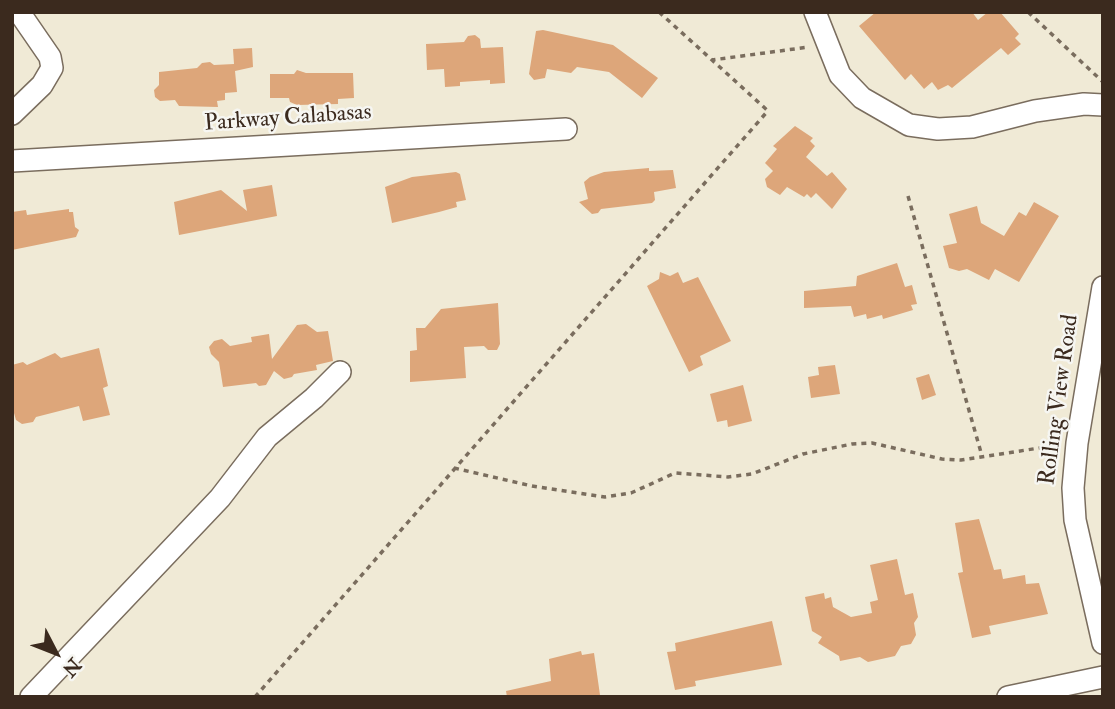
<!DOCTYPE html>
<html>
<head>
<meta charset="utf-8">
<style>
	body { margin:0 }
	#map { position:relative; width:1115px; height:709px; overflow:hidden; background:#f0ead6; font-family:"IM FELL Double Pica",serif }
	canvas { display:block }
	.frame { position:absolute; inset:0; border:14px solid #3b2a1e; pointer-events:none }
	.north { position:absolute; left:21px; top:618px; width:70px; height:70px; -webkit-text-stroke:5px #f6f6f2; paint-order:stroke; rotate:132deg; font-size:19px; font-weight:700; line-height:28px; text-align:center; color:#3b2a1e }
	.north::after { content:''; display:block; margin:auto; width:24px; height:32px; background:#3b2a1e; clip-path:polygon(50% 0,100% 100%,50% 72%,0 100%) }
</style>
</head>
<body>
<div id="map">
<canvas width="1115" height="709"></canvas>
<div class="frame"></div>
<div class="north">N</div>
</div>
<script>
const c = document.querySelector('canvas').getContext('2d');
c.lineJoin = 'round';
function fillPath(path, color) {
  c.fillStyle = color;
  c.fill(path, 'evenodd');
}
function shape(rows) {
  const path = new Path2D();
  for (const r of rows) {
    path.moveTo(r[0], r[1]);
    for (let i = 2; i < r.length; i += 2) path.lineTo(r[i], r[i + 1]);
  }
  return path;
}
function stroke(path, color, width, dash) {
  c.strokeStyle = color;
  c.lineWidth = width;
  c.lineCap = dash ? 'butt' : 'round';
  c.setLineDash(dash || []);
  c.stroke(path);
}
function label(font, color, halo, rows, align = 'center') {
  c.font = font + ' "IM FELL Double Pica",serif';
  c.lineWidth = 5;
  c.setLineDash([]);
  c.textBaseline = 'middle';
  c.strokeStyle = halo;
  c.fillStyle = color;
  for (const [text, x, y, turn = 0] of rows) {
    c.save();
    c.translate(x, y);
    c.rotate((+turn || 0) * Math.PI / 180);
    c.textAlign = isNaN(turn) ? turn : align;
    if (halo) c.strokeText(text, 0, 0);
    c.fillText(text, 0, 0);
    c.restore();
  }
}
fillPath(shape([
	[876,12,972,12,978,20,988,12,1000,12,1019,34,1015,38,1021,44,1008,55,1001,48,952,88,948,85,938,90,932,82,924,89,911,74,905,80,859,26],
	[543,30,613,45,658,78,642,98,609,72,577,67,571,73,547,69,545,78,534,80,529,74,536,31],
	[475,35,480,39,481,48,503,47,505,83,490,84,490,80,460,82,460,86,445,87,444,69,427,70,426,44,464,42,468,36],
	[252,48,253,67,235,71,237,92,225,93,225,100,217,101,218,107,179,106,175,100,160,101,155,97,154,90,159,85,159,72,197,68,202,63,210,62,214,65,234,64,233,49],
	[297,70,306,73,353,73,354,98,338,99,338,104,297,105,290,102,289,98,270,98,270,74,294,74],
	[795,126,813,138,810,141,815,146,806,157,827,176,832,172,847,189,832,209,816,193,811,198,807,194,804,197,787,187,780,195,767,187,765,179,773,171,765,163,777,149,773,146],
	[649,168,649,171,673,170,676,188,654,192,655,200,652,203,601,209,598,213,592,214,579,202,588,199,584,182,590,177,604,172],
	[456,172,460,174,466,200,456,202,457,207,439,212,392,223,385,187,412,177],
	[272,185,277,216,179,235,174,202,221,190,247,211,243,190],
	[1034,202,1059,216,1019,282,995,269,989,280,967,269,959,271,949,268,943,246,957,243,949,214,977,206,981,223,1004,236,1019,212,1026,216],
	[69,209,69,212,73,212,75,227,79,230,76,237,12,250,12,212,26,210,27,215],
	[897,263,905,287,912,285,917,304,911,305,913,310,883,319,882,315,867,319,866,314,854,317,851,306,804,308,804,291,856,286,857,276],
	[660,272,670,276,678,272,683,283,698,277,731,341,700,356,703,365,689,372,647,286,659,279],
	[498,303,500,344,497,350,488,350,484,346,464,347,466,378,410,382,410,351,417,350,416,328,425,328,441,309],
	[306,324,317,332,328,331,333,361,316,365,317,370,294,374,292,377,284,379,274,371,266,385,259,386,256,383,223,387,219,362,211,354,209,347,214,341,222,339,230,346,252,342,251,337,269,334,272,359,297,325],
	[99,348,108,386,103,388,110,415,83,421,79,406,36,417,33,422,22,424,16,420,12,406,12,365,23,362,27,365,55,353,61,358],
	[835,365,840,394,811,398,808,377,819,375,818,367],
	[929,374,936,395,922,400,916,378],
	[743,385,752,421,728,427,727,420,717,422,710,394],
	[979,519,994,570,1001,569,1003,579,1025,575,1026,584,1039,583,1048,614,989,626,991,634,972,638,958,573,963,572,955,523],
	[897,559,905,595,913,593,918,617,914,623,916,635,911,644,901,646,895,656,868,662,860,657,840,661,839,656,818,643,822,637,812,631,805,597,824,593,825,599,831,597,833,607,851,617,872,613,870,602,878,600,870,565],
	[772,621,782,665,695,681,696,686,675,690,667,652,676,651,675,643],
	[581,651,582,655,594,653,600,695,507,697,506,691,551,681,549,659]
]), '#dda67a');
const minor = shape([
	[815,12,840,75,862,98,909,125,938,129,972,127,1035,111,1084,104,1103,105],
	[12,114,42,85,52,68,50,57,19,12],
	[12,161,566,129],
	[1103,287,1077,443,1073,488,1075,520,1103,643],
	[31,697,220,498,267,437,314,398,340,372],
	[1008,697,1103,677]
]);
stroke(minor, '#7a6d5e', 24);
stroke(shape([
	[659,12,712,60,809,47],
	[1028,12,1103,82],
	[908,196,982,456],
	[454,468,532,486,605,497,631,493,675,473,728,477,752,474,803,454,852,444,872,443,942,459,961,460,1059,445],
	[255,697,766,113,767,110,712,60]
]), '#7a6d5e', 3.5, [5, 5]);
stroke(minor, '#fff', 21);
label('23px', '#3b2a1e', '#f6f6f2', [
	["Parkway Calabasas",288,119,-4],
	["Rolling View Road",1060,400,-82]
]);
</script>
</body>
</html>
